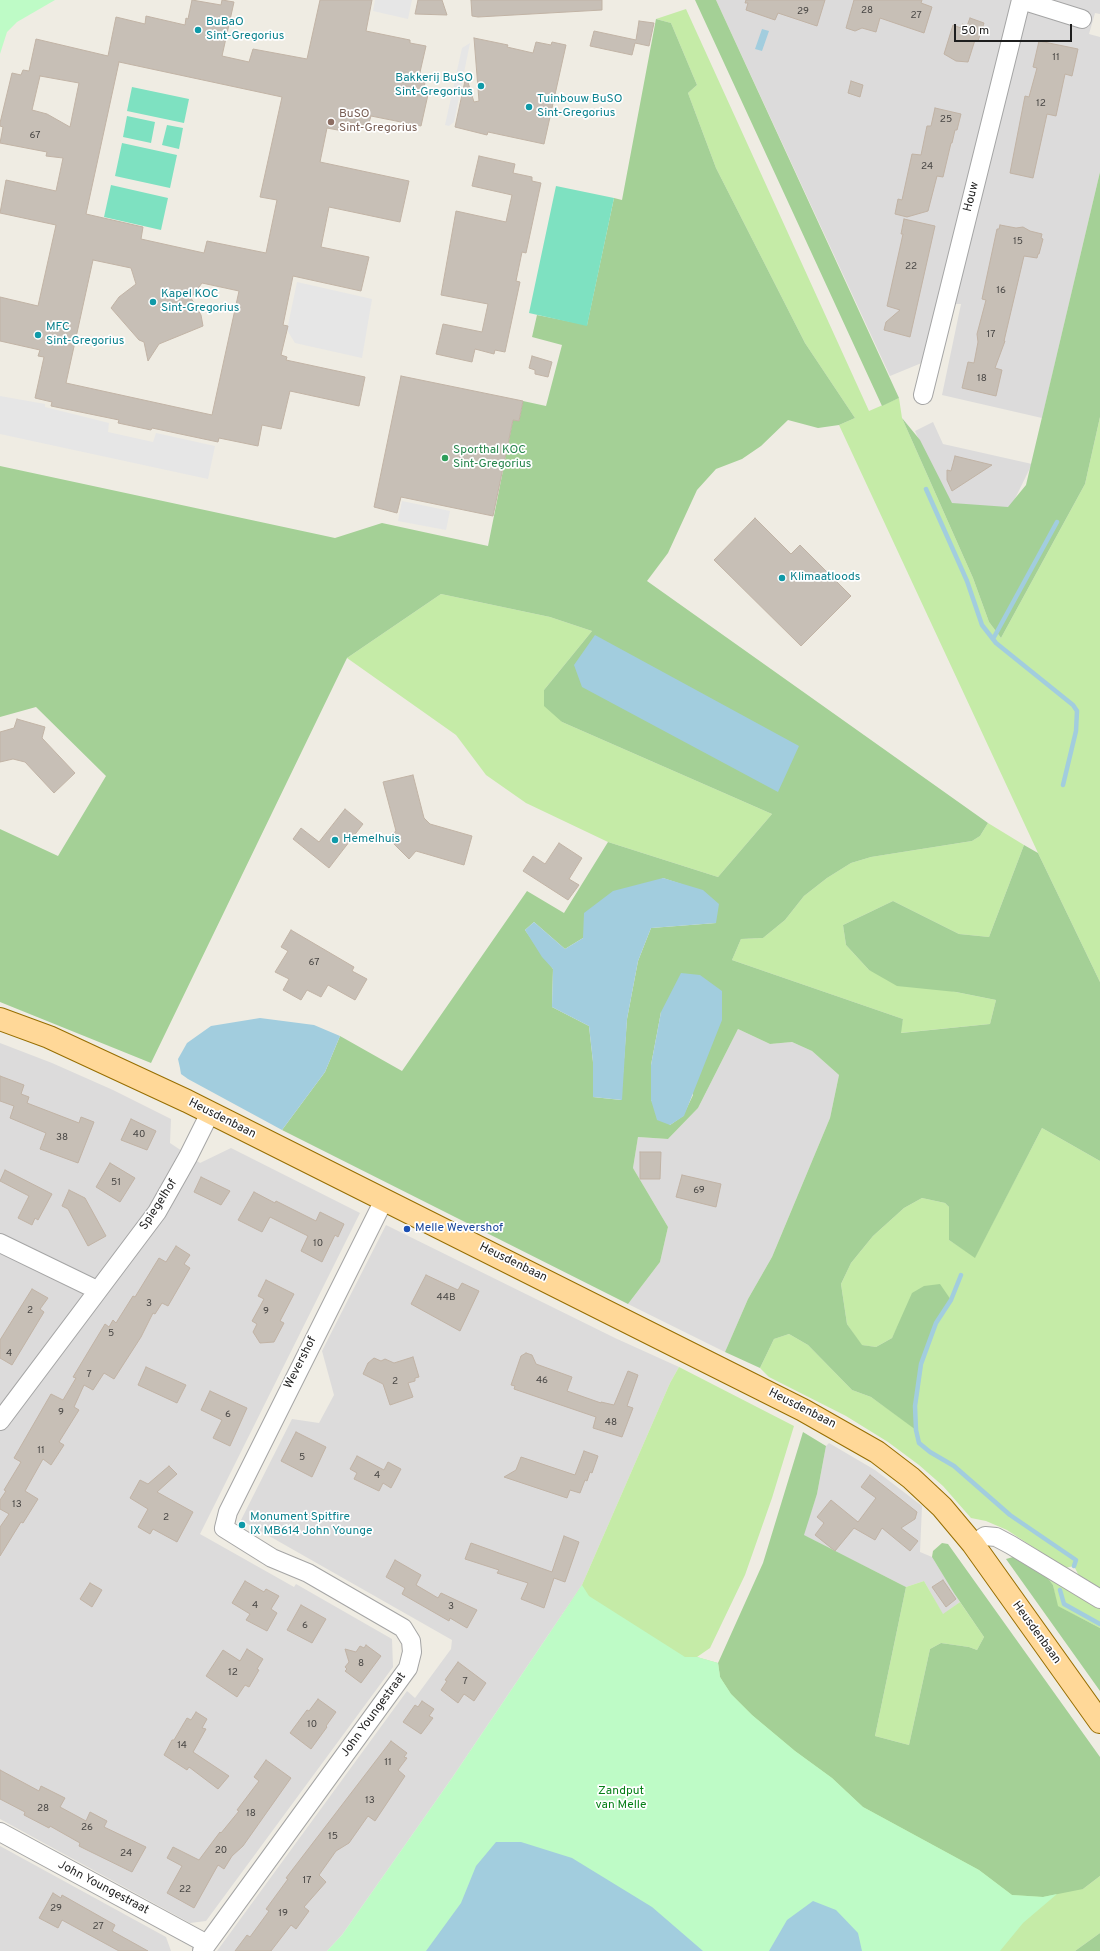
<!DOCTYPE html>
<html>
<head>
<meta charset="utf-8">
<style>
	body { margin:0 }
	#map { position:relative; width:1100px; height:1951px; overflow:hidden; background:#efece3; font-family:Overpass,sans-serif }
	canvas { display:block }
	.scale { position:absolute; left:954px; top:24px; width:118px; height:18px; box-sizing:border-box; border:2px solid #1e1e1e; border-top:0; padding-left:5px; font-size:12px; line-height:14px; white-space:nowrap; color:#1e1e1e; -webkit-text-stroke:3px #fff; paint-order:stroke }
</style>
</head>
<body>
<div id="map">
<canvas width="1100" height="1951"></canvas>
<div class="scale">50 m</div>
</div>
<script>
const c = document.querySelector('canvas').getContext('2d');
c.lineJoin = 'round';
function fillPath(path, color) {
  c.fillStyle = color;
  c.fill(path, 'evenodd');
}
function shape(rows) {
  const path = new Path2D();
  for (const r of rows) {
    path.moveTo(r[0], r[1]);
    for (let i = 2; i < r.length; i += 2) path.lineTo(r[i], r[i + 1]);
  }
  return path;
}
function stroke(path, color, width, dash) {
  c.strokeStyle = color;
  c.lineWidth = width;
  c.lineCap = dash ? 'butt' : 'round';
  c.setLineDash(dash || []);
  c.stroke(path);
}
function label(font, color, halo, rows, align = 'center') {
  c.font = font + ' Overpass,sans-serif';
  c.lineWidth = 3.5;
  c.setLineDash([]);
  c.textBaseline = 'middle';
  c.strokeStyle = halo;
  c.fillStyle = color;
  for (const [text, x, y, turn = 0] of rows) {
    c.save();
    c.translate(x, y);
    c.rotate((+turn || 0) * Math.PI / 180);
    c.textAlign = isNaN(turn) ? turn : align;
    if (halo) c.strokeText(text, 0, 0);
    c.fillText(text, 0, 0);
    c.restore();
  }
}
fillPath(shape([
	[716,0,1100,0,1100,14,1095,13,1089,34,1100,37,1100,172,1042,418,942,395,961,304,937,304,924,362,890,376],
	[933,422,943,444,1032,464,1006,517,947,502,915,431],
	[738,1029,770,1044,792,1042,812,1051,839,1075,830,1118,772,1257,748,1299,725,1352,628,1304,660,1262,668,1227,633,1168,638,1137,668,1139,698,1108],
	[0,1043,52,1063,113,1090,171,1119,170,1143,200,1163,231,1148,360,1213,200,1534,294,1587,296,1584,392,1639,393,1667,206,1921,190,1923,0,1819],
	[386,1225,615,1338,679,1367,670,1383,582,1585,452,1778,342,1935,327,1951,217,1951,407,1691,415,1698,451,1649,452,1640,241,1520,292,1419,319,1423,334,1395,322,1351],
	[829,1443,875,1470,922,1506,920,1552,932,1557,960,1602,943,1615,924,1581,906,1587,803,1535,817,1494,826,1446],
	[0,1846,166,1937,171,1951,0,1951]
]), '#dcdbdb');
fillPath(shape([
	[686,9,869,411,899,398,902,418,973,578,989,622,1001,638,1085,484,1100,417,1100,982,1038,853,839,425,855,418,805,343,716,168,688,93,697,85,671,23,656,19],
	[441,594,550,617,592,631,544,690,562,722,772,814,718,877,608,842,526,803,486,775,456,735,347,658],
	[988,823,1024,845,989,937,959,934,893,901,843,925,846,945,869,970,956,992,996,1000,990,1024,900,1033,903,1019,732,960,741,939,763,938,785,920,804,896,827,878,851,863,871,857,972,841,980,836],
	[1042,1128,1100,1161,1100,1589,1079,1576,1074,1566,1065,1568,1007,1530,986,1521,971,1518,943,1486,919,1465,888,1442,846,1416,769,1377,760,1368,774,1339,789,1334,808,1345,852,1390,871,1397,916,1429,915,1406,921,1364,936,1323,951,1300,897,1328,892,1338,876,1347,861,1345,847,1324,841,1284,851,1263,873,1236,904,1208,922,1198,945,1203,949,1207,949,1240,975,1257],
	[679,1367,794,1426,772,1498,745,1575,710,1648,697,1657,718,1663,720,1677,1083,1889,1100,1876,1100,1933,1075,1951,875,1951,547,1638,582,1585,670,1383],
	[1047,1577,1100,1608,1100,1628,1057,1606,1053,1585],
	[924,1581,943,1614,960,1602,984,1637,977,1650,969,1647,941,1643,930,1649,909,1745,875,1736,906,1587]
]), '#c5eba7');
fillPath(shape([
	[695,0,716,0,899,398,882,406],
	[656,19,671,23,697,85,688,93,716,168,805,343,855,418,839,425,818,428,788,420,761,446,742,459,716,469,697,490,668,553,647,581,988,823,980,836,972,841,871,857,851,863,827,878,804,896,785,920,763,938,741,939,732,960,903,1019,901,1033,990,1024,996,1000,956,992,897,986,869,970,846,945,843,925,893,901,959,934,989,937,1024,845,1038,853,1100,982,1100,1161,1042,1128,975,1258,949,1240,949,1207,945,1203,922,1198,904,1208,873,1236,851,1263,841,1284,847,1324,862,1345,876,1347,892,1338,912,1293,924,1286,940,1284,951,1300,936,1323,921,1364,915,1406,916,1430,871,1397,852,1390,808,1345,789,1334,774,1339,760,1368,725,1352,748,1299,772,1257,830,1118,839,1075,812,1051,792,1042,770,1044,738,1029,698,1108,668,1139,638,1137,633,1168,668,1227,660,1262,628,1304,282,1130,325,1072,340,1036,402,1071,527,891,564,913,608,842,718,877,772,814,562,722,544,706,544,690,592,631,550,617,441,594,347,658,151,1063,0,1002,0,829,58,856,106,776,36,707,0,717,0,466,335,538,382,523,488,546,513,420,519,421,523,401,546,406,562,345,532,337,537,315,587,325,614,198,622,200],
	[663,878,681,884,716,923,651,928,638,961,627,1019,621,1100,593,1097,593,1062,589,1026,552,1007,553,969,525,930,534,922,565,949,583,938],
	[661,1012,693,1095,683,1116,670,1125,651,1100,651,1065],
	[1100,172,1100,417,1085,484,1001,638,989,622,973,578,902,418,920,440,952,503,1008,507,1026,485],
	[803,1432,826,1446,817,1494,804,1535,906,1587,875,1736,909,1745,930,1649,941,1643,969,1647,977,1650,984,1637,954,1593,932,1557,933,1551,942,1543,948,1544,1100,1757,1100,1876,1083,1889,1043,1897,1012,1895,979,1870,863,1807,832,1778,795,1751,752,1715,731,1694,720,1677,718,1663,763,1563],
	[1013,1557,1047,1577,1053,1585,1058,1606,1100,1628,1100,1691,1006,1559],
	[1100,1933,1100,1951,1075,1951]
]), '#a4d096');
fillPath(shape([
	[0,0,55,0,17,22,7,32,0,54],
	[582,1585,589,1596,685,1657,697,1657,718,1663,720,1677,731,1694,752,1715,795,1751,832,1778,863,1807,979,1870,1012,1895,1043,1897,1057,1894,1023,1923,1000,1951,327,1951,342,1935,452,1778]
]), '#befbc6');
fillPath(shape([
	[132,87,189,99,184,123,127,111],
	[127,116,155,122,151,143,123,137],
	[167,125,183,128,179,149,162,145],
	[122,143,177,155,170,188,115,176],
	[111,185,168,198,161,230,104,217],
	[556,186,614,198,587,326,529,313]
]), '#7ee1c1');
fillPath(shape([
	[375,0,412,0,408,19,373,11],
	[470,43,454,122,449,126,445,125,462,48],
	[297,282,372,299,362,358,295,343,287,330],
	[0,396,45,404,45,407,109,423,108,432,153,442,156,433,215,446,208,479,0,434],
	[402,501,450,511,446,530,398,521]
]), '#e6e6e6');
fillPath(shape([
	[762,29,769,31,762,51,755,49],
	[595,635,799,746,778,792,582,687,574,665],
	[663,878,703,890,719,904,716,923,651,928,638,961,627,1019,622,1100,593,1097,593,1062,589,1026,552,1007,553,969,542,957,525,930,534,922,565,949,583,938,584,913,613,891],
	[681,973,700,975,722,991,722,1020,684,1116,670,1125,657,1120,651,1100,651,1065,661,1012],
	[260,1018,314,1025,340,1036,325,1072,282,1130,188,1079,181,1074,180,1068,178,1059,187,1043,211,1026],
	[496,1842,521,1842,572,1858,652,1907,703,1951,426,1951,461,1903,476,1866],
	[813,1901,836,1910,858,1933,862,1951,769,1951,787,1920]
]), '#a2cdde');
stroke(shape([
	[926,489,967,581,982,625,996,643,1073,705,1077,711,1076,731,1063,785],
	[993,639,1057,522],
	[961,1275,951,1300,936,1323,921,1364,915,1406,916,1430,919,1443,930,1452,954,1466,1010,1515,1076,1560,1074,1566],
	[1060,1590,1064,1604,1100,1624]
]), '#a2cdde', 4.5);
const building = shape([
	[192,0,221,5,222,0,234,2,222,56,249,62,253,49,307,59,320,0,372,0,366,31,410,40,410,43,426,46,418,81,425,82,424,89,429,90,421,126,371,116,368,126,345,121,343,131,327,128,320,162,409,181,400,222,329,207,321,247,369,257,361,291,293,276,283,325,288,326,281,355,287,357,286,360,365,377,359,406,290,391,281,429,262,425,258,446,219,438,218,442,152,428,151,430,118,423,119,420,51,406,52,402,35,398,44,357,38,356,40,350,0,341,0,297,38,306,56,225,0,213,6,180,56,191,63,158,46,156,47,152,0,143,3,127,0,126,0,123,12,73,21,75,23,70,29,71,36,39,108,56,116,17,145,24,146,16,185,25,186,18,188,19,192,0],
	[119,62,282,97,260,197,277,200,266,253,207,241,204,253,141,239,143,227,86,214,119,62],
	[40,76,79,83,70,127,47,114,32,110,40,76],
	[93,260,131,268,136,284,119,297,111,308,139,340,144,342,148,361,159,344,203,326,201,315,191,298,202,283,239,291,212,415,66,383,93,260],
	[418,0,442,0,447,15,415,14,418,0],
	[471,0,602,0,602,10,478,17,472,16,471,0],
	[746,0,825,0,817,26,778,13,775,20,746,10,748,3,745,3,746,0],
	[854,0,922,0,921,3,932,7,924,33,880,18,876,32,862,28,855,31,846,28,854,0],
	[970,18,984,23,978,41,975,40,968,62,956,61,944,54,953,25,961,28,962,24,967,26,970,18],
	[639,21,654,23,649,46,635,43,632,55,590,46,594,31,636,40,639,21],
	[474,38,508,45,507,47,533,53,536,42,551,45,552,42,566,45,544,144,488,132,487,135,455,127,466,76,474,102,479,101,474,38],
	[1039,41,1078,49,1072,76,1065,74,1056,116,1047,114,1033,178,1010,173,1025,96,1029,97,1037,68,1033,67,1039,41],
	[851,81,863,85,860,97,848,93,851,81],
	[935,108,961,114,957,130,955,130,952,143,951,143,943,177,937,176,928,211,907,217,895,214,898,199,902,200,912,154,921,155,927,126,931,126,935,108],
	[479,156,515,164,513,173,532,177,532,181,541,183,526,253,522,252,516,281,520,282,505,352,495,350,494,354,475,349,472,362,436,354,443,324,482,332,488,304,441,295,456,211,506,222,512,195,472,186,479,156],
	[904,219,935,226,910,337,884,330,886,322,900,310,887,306,903,234,901,234,904,219],
	[1000,225,1016,228,1023,227,1030,231,1042,234,1041,238,1043,239,1039,254,1038,254,1037,258,1024,256,1004,341,1005,341,995,368,1002,370,996,396,962,388,968,362,974,363,978,342,977,334,986,300,982,299,997,229,999,229,1000,225],
	[532,356,552,362,548,377,535,374,535,370,529,368,532,356],
	[401,376,523,401,519,421,513,420,493,516,401,497,397,513,374,507,401,376],
	[955,456,992,465,952,491,947,480,947,470,951,471,955,456],
	[755,518,791,554,800,545,851,596,801,646,714,560,755,518],
	[17,719,45,727,42,738,75,773,54,793,25,762,13,759,0,762,0,732,14,728,17,719],
	[413,775,424,818,430,824,472,836,464,865,416,851,409,859,388,838,396,831,383,782,413,775],
	[345,809,363,824,329,868,293,839,301,828,319,842,345,809],
	[559,843,582,858,569,879,579,885,568,900,523,871,533,856,545,864,559,843],
	[291,930,354,967,352,971,367,979,355,1000,328,985,321,997,307,990,301,1000,283,990,289,979,275,972,288,951,281,947,291,930],
	[0,1076,24,1085,21,1094,29,1097,27,1103,79,1123,81,1117,94,1122,78,1163,40,1149,46,1133,10,1118,14,1106,0,1101,0,1076],
	[131,1119,156,1131,147,1150,121,1140,131,1119],
	[640,1152,661,1152,660,1179,640,1179,640,1152],
	[110,1163,135,1178,120,1202,96,1187,110,1163],
	[5,1170,52,1194,38,1220,35,1218,32,1225,18,1218,29,1196,0,1181,5,1170],
	[682,1175,721,1184,716,1207,676,1197,682,1175],
	[201,1177,230,1191,221,1205,194,1192,201,1177],
	[69,1190,85,1198,106,1236,88,1246,68,1209,62,1206,69,1190],
	[254,1192,275,1203,276,1201,316,1221,320,1212,344,1224,338,1237,335,1235,322,1262,301,1251,308,1236,270,1217,262,1232,238,1220,254,1192],
	[176,1246,190,1255,184,1264,190,1268,168,1306,162,1303,155,1314,153,1313,141,1337,114,1379,104,1373,93,1390,84,1385,74,1407,79,1410,59,1442,64,1445,51,1465,43,1459,25,1491,38,1499,23,1523,21,1522,0,1556,0,1527,9,1514,0,1509,0,1500,6,1491,4,1490,21,1462,14,1458,51,1394,63,1400,76,1378,73,1377,105,1324,109,1327,113,1320,116,1323,133,1296,135,1297,159,1258,166,1262,176,1246],
	[426,1275,458,1290,462,1283,479,1291,460,1331,411,1304,426,1275],
	[266,1280,294,1294,280,1321,284,1323,274,1342,260,1343,253,1332,257,1324,252,1321,264,1299,258,1296,266,1280],
	[32,1289,48,1298,40,1309,44,1312,12,1365,0,1358,0,1340,32,1289],
	[526,1353,532,1355,536,1364,572,1377,567,1391,601,1403,601,1402,614,1405,628,1371,638,1375,627,1406,633,1408,622,1437,593,1428,596,1417,514,1389,515,1386,511,1385,521,1356,526,1353],
	[413,1357,419,1377,415,1378,415,1381,408,1383,413,1397,390,1405,383,1384,363,1374,368,1363,374,1358,381,1361,385,1359,394,1363,413,1357],
	[146,1367,186,1385,177,1403,138,1385,146,1367],
	[210,1391,247,1408,230,1446,213,1438,222,1420,201,1410,210,1391],
	[296,1432,326,1447,312,1477,281,1461,296,1432],
	[584,1451,598,1456,592,1473,590,1472,587,1481,585,1480,580,1493,570,1490,567,1498,504,1477,516,1470,521,1457,575,1475,584,1451],
	[357,1456,384,1470,388,1462,401,1469,391,1488,383,1483,379,1491,354,1479,357,1473,350,1469,357,1456],
	[169,1466,177,1474,157,1492,193,1512,177,1542,153,1529,150,1534,138,1527,148,1509,130,1498,140,1480,148,1484,169,1466],
	[870,1475,917,1512,915,1519,901,1528,918,1541,910,1551,882,1528,875,1540,854,1528,835,1551,815,1535,824,1523,817,1517,831,1500,858,1522,876,1498,861,1487,870,1475],
	[564,1536,579,1542,565,1582,554,1578,544,1608,521,1599,528,1583,497,1573,499,1570,465,1559,471,1543,552,1572,564,1536],
	[395,1560,421,1575,416,1585,438,1598,441,1593,477,1610,467,1628,450,1618,449,1621,402,1594,405,1588,386,1577,395,1560],
	[943,1580,956,1599,946,1607,932,1587,943,1580],
	[245,1581,264,1592,266,1589,279,1596,271,1609,277,1613,267,1631,246,1620,250,1614,232,1603,245,1581],
	[90,1583,102,1590,92,1607,80,1599,90,1583],
	[301,1605,326,1619,312,1643,287,1630,301,1605],
	[366,1645,381,1656,361,1683,345,1671,347,1669,345,1667,349,1662,345,1649,356,1652,360,1646,364,1648,366,1645],
	[247,1649,263,1659,257,1669,259,1670,249,1687,245,1685,237,1697,206,1676,223,1650,240,1661,247,1649],
	[458,1662,486,1683,474,1701,464,1694,458,1703,441,1690,447,1681,445,1680,458,1662],
	[318,1699,336,1712,326,1726,327,1727,311,1749,290,1733,307,1710,309,1711,318,1699],
	[422,1701,434,1709,429,1716,433,1718,421,1734,403,1722,415,1705,418,1707,422,1701],
	[196,1712,207,1719,202,1728,206,1729,193,1752,229,1776,218,1789,189,1767,187,1770,164,1755,172,1740,174,1740,187,1718,191,1720,196,1712],
	[391,1741,407,1753,404,1757,407,1758,398,1770,405,1776,375,1821,368,1816,349,1843,336,1851,319,1875,326,1882,304,1907,309,1911,296,1929,291,1925,271,1951,235,1951,247,1935,250,1937,269,1911,266,1909,288,1879,286,1878,391,1741],
	[266,1760,291,1778,243,1846,232,1856,224,1869,218,1865,194,1908,167,1893,182,1866,167,1858,173,1847,199,1860,220,1832,221,1833,239,1811,237,1810,259,1781,254,1777,266,1760],
	[0,1770,39,1791,41,1786,65,1798,60,1807,86,1821,90,1812,107,1821,104,1827,146,1847,132,1872,87,1850,79,1846,80,1843,50,1826,49,1828,24,1815,25,1812,0,1799,0,1770],
	[53,1893,61,1898,62,1895,115,1925,112,1931,148,1951,119,1951,62,1920,58,1928,39,1918,53,1893]
]);
fillPath(building, '#c7bfb6');
stroke(building, '#c1b3a5', 1);
const minor = shape([
	[1021,0,1082,19],
	[923,395,1021,0],
	[0,1243,97,1290],
	[0,1421,157,1212,188,1157,210,1113],
	[973,1544,985,1536,996,1537,1011,1545,1100,1599],
	[0,1832,207,1944],
	[202,1951,408,1668,412,1652,411,1641,403,1628,308,1573,272,1558,224,1528,228,1512,384,1200]
]);
const major = shape([
	[0,1019,49,1037,187,1101,803,1410,877,1452,911,1478,942,1507,973,1544,1100,1722]
]);
stroke(minor, '#a5a5a5', 20);
stroke(major, '#976e00', 24);
stroke(minor, '#fff', 18);
stroke(major, '#ffd898', 22);
for (const [x, y, r, color] of [
	[198,30,4,"#0f9aa8"],
	[481,86,4,"#0f9aa8"],
	[529,107,4,"#0f9aa8"],
	[331,122,4,"#8d6e63"],
	[153,302,4,"#0f9aa8"],
	[38,335,4,"#0f9aa8"],
	[445,458,4,"#2e9e5b"],
	[782,578,4,"#0f9aa8"],
	[335,840,4,"#0f9aa8"],
	[407,1229,4,"#1a4fb4"],
	[242,1525,4,"#0f9aa8"]
]) {
  const dot = new Path2D();
  dot.arc(x, y, r, 0, 2 * Math.PI);
  c.fillStyle = color;
  c.fill(dot);
  stroke(dot, '#fff', 1.5);
}
label('10px', '#484644', null, [
	["28",867,11],
	["29",803,12],
	["27",916,16],
	["11",1056,58],
	["12",1041,104],
	["25",946,120],
	["67",35,136],
	["24",927,167],
	["15",1018,242],
	["22",911,267],
	["16",1001,291],
	["17",991,335],
	["18",982,379],
	["67",314,963],
	["40",139,1135],
	["38",62,1138],
	["51",116,1183],
	["69",699,1191],
	["10",318,1244],
	["44B",446,1298],
	["3",149,1304],
	["2",30,1311],
	["9",266,1312],
	["5",111,1334],
	["4",9,1354],
	["7",89,1375],
	["46",542,1381],
	["2",395,1382],
	["9",61,1413],
	["6",228,1415],
	["48",611,1423],
	["11",41,1451],
	["5",302,1458],
	["4",377,1476],
	["13",17,1505],
	["2",166,1518],
	["4",255,1606],
	["3",451,1607],
	["6",305,1626],
	["8",361,1664],
	["12",233,1673],
	["7",465,1682],
	["10",312,1725],
	["14",182,1746],
	["11",388,1763],
	["13",370,1801],
	["28",43,1809],
	["18",251,1814],
	["26",87,1828],
	["15",333,1837],
	["20",221,1851],
	["24",126,1854],
	["17",307,1881],
	["22",185,1890],
	["29",56,1909],
	["19",283,1914],
	["27",98,1927]
]);
label('12px', '#0d838f', '#fff', [
	["BuBaO",206,23],
	["Sint-Gregorius",206,37],
	["Bakkerij BuSO",473,79,"right"],
	["Sint-Gregorius",473,93,"right"],
	["Tuinbouw BuSO",537,100],
	["Sint-Gregorius",537,114],
	["Kapel KOC",161,295],
	["Sint-Gregorius",161,309],
	["MFC",46,328],
	["Sint-Gregorius",46,342],
	["Klimaatloods",790,578],
	["Hemelhuis",343,840],
	["Monument Spitfire",250,1518],
	["IX MB614 John Younge",250,1532]
], 'left');
label('12px', '#785e54', '#fff', [
	["BuSO",339,115],
	["Sint-Gregorius",339,129]
], 'left');
label('12px', '#1e1e1e', '#fff', [
	["Houw",972,197,-76],
	["Heusdenbaan",222,1119,27],
	["Spiegelhof",159,1205,-57],
	["Heusdenbaan",513,1263,26],
	["Wevershof",301,1363,-63],
	["Heusdenbaan",802,1409,27],
	["Heusdenbaan",1036,1633,54],
	["John Youngestraat",374,1715,-54],
	["John Youngestraat",103,1888,28]
]);
label('12px', '#27864d', '#fff', [
	["Sporthal KOC",453,451],
	["Sint-Gregorius",453,465]
], 'left');
label('12px', '#164399', '#fff', [
	["Melle Wevershof",415,1229]
], 'left');
label('12px', '#088018', '#fff', [
	["Zandput",621,1792],
	["van Melle",621,1806]
]);
</script>
</body>
</html>
